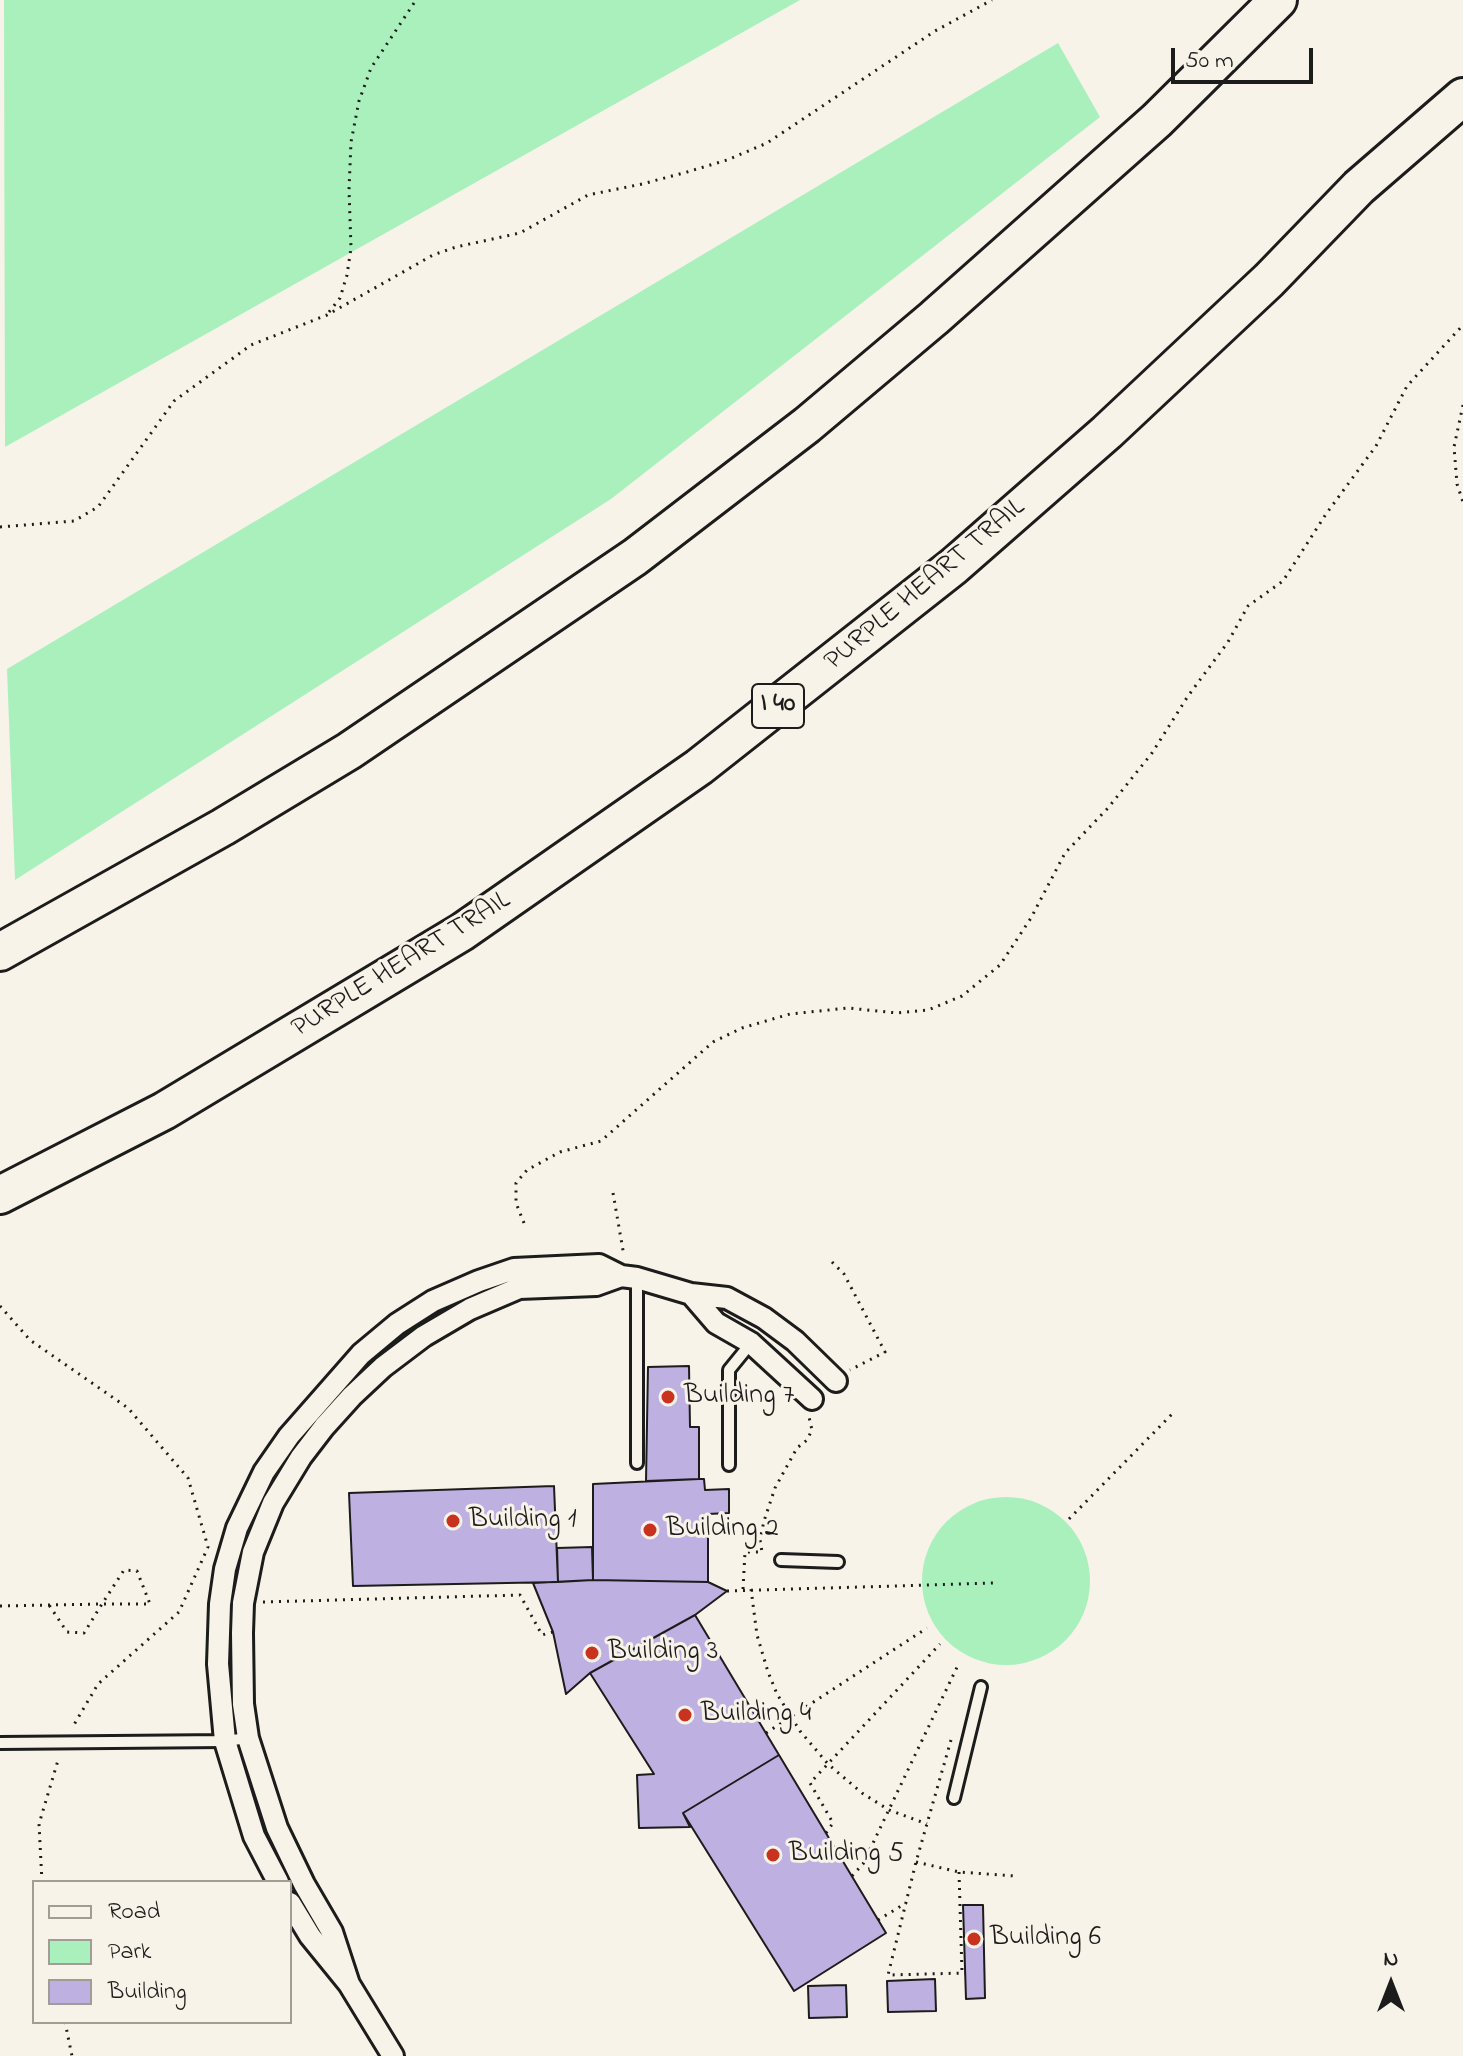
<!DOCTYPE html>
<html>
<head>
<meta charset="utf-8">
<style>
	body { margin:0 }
	#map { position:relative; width:1463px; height:2056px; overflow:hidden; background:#f7f3e8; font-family:"Indie Flower",sans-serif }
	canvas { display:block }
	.legend { position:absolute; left:32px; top:1880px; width:260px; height:144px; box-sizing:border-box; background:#f7f3e8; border:2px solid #9f9d96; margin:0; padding:10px 14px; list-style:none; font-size:24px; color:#1c1c1c }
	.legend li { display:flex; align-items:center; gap:16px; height:40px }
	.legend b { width:40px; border:2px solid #9f9d96 }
	.north { position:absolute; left:1351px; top:1944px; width:80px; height:80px; -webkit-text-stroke:6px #f7f3e8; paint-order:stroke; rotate:0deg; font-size:22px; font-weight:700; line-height:32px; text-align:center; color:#1c1c1c }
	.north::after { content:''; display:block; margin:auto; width:28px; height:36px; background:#1c1c1c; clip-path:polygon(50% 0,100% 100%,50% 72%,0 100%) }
	.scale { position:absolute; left:1171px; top:48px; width:142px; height:36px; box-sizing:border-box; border:4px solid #1c1c1c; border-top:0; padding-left:10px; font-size:24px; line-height:28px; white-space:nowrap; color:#1c1c1c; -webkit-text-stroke:6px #f7f3e8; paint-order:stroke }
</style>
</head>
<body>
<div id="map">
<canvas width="1463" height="2056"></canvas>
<ul class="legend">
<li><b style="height:10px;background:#f7f3e8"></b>Road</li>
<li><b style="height:22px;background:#aaf0bd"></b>Park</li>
<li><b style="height:22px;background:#beb0e1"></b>Building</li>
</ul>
<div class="north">N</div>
<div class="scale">50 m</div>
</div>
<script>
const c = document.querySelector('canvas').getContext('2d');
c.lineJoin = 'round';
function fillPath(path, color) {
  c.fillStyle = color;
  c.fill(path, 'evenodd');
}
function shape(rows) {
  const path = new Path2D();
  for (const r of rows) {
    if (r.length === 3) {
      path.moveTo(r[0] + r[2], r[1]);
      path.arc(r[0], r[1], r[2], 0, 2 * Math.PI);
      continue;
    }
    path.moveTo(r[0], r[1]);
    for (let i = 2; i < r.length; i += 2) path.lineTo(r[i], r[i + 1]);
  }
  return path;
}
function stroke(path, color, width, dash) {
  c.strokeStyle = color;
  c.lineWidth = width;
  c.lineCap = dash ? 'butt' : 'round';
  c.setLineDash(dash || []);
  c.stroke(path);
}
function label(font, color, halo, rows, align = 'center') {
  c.font = font + ' "Indie Flower",sans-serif';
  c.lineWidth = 6;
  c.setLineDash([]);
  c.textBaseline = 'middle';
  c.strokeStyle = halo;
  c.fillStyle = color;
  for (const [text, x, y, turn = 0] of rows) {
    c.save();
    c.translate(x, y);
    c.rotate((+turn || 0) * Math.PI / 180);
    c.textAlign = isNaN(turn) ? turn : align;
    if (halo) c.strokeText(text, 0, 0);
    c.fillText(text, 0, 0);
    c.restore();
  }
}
fillPath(shape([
	[4,0,800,0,5,447],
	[1058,43,1100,117,611,499,15,880,7,669],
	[1006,1581,84]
]), '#aaf0bd');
const building = shape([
	[689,1366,690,1427,699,1427,699,1479,646,1481,648,1367,689,1366],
	[699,1479,704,1479,705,1490,729,1489,729,1513,708,1514,708,1582,593,1580,593,1484,699,1479],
	[554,1486,558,1582,353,1586,349,1493,554,1486],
	[592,1547,593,1580,558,1582,557,1548,592,1547],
	[593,1580,708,1582,727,1591,695,1615,590,1673,566,1694,553,1632,533,1583,593,1580],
	[695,1615,779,1755,683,1813,690,1827,639,1828,637,1775,654,1774,590,1673,695,1615],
	[779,1755,886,1933,794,1991,683,1813,779,1755],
	[963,1905,983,1905,985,1998,966,1999,963,1905],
	[935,1979,936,2011,888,2012,887,1981,935,1979],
	[846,1985,847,2017,809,2018,808,1986,846,1985]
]);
fillPath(building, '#beb0e1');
stroke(building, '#1c1c1c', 2);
const lane = shape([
	[637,1278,637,1463],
	[729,1465,729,1370,751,1343],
	[781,1560,838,1562],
	[0,1743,225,1741,248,1738],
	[954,1798,981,1687]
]);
const street = shape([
	[691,1294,716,1323,751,1343,812,1399],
	[278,1882,254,1836,225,1741,218,1664,220,1604,225,1569,237,1528,264,1472,289,1436,361,1354,397,1324,433,1301,479,1281,514,1269,599,1265,621,1276,637,1278,691,1294,727,1298,764,1318,795,1341,836,1381],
	[290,1903,310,1936,349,1984,393,2056],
	[349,1984,332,1932,304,1884,277,1828,248,1738,243,1704,242,1633,243,1603,253,1552,273,1503,301,1457,324,1427,352,1396,383,1367,424,1336,470,1309,519,1288,596,1285,621,1276]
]);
const highway = shape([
	[0,952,223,827,349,751,635,557,807,425,934,318,1157,120,1278,0],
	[0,1195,164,1111,462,932,699,767,954,566,1107,432,1269,280,1359,187,1463,97]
]);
stroke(lane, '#1c1c1c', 16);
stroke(street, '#1c1c1c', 26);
stroke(highway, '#1c1c1c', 42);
stroke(shape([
	[329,312,340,298,347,275,351,248,349,190,351,142,359,101,371,68,416,0],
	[1463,405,1454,447,1457,484,1463,502],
	[0,527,74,521,98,507,174,401,251,345,327,315,433,255,456,247,520,233,588,195,642,184,687,172,727,160,767,143,935,31,992,0],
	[613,1193,624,1256],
	[524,1223,516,1203,516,1183,527,1170,560,1152,601,1141,713,1042,742,1028,790,1014,848,1008,897,1013,928,1010,962,996,1000,965,1031,918,1065,853,1108,808,1152,753,1188,696,1228,642,1248,606,1283,581,1326,514,1376,446,1407,386,1463,325],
	[832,1262,844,1274,885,1352,850,1370],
	[0,1306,30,1340,128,1408,188,1478,208,1547,179,1612,98,1684,72,1728],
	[1069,1519,1175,1411],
	[743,1589,745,1552,762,1552,760,1540,764,1521,775,1488,797,1448,807,1440,812,1430,809,1417],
	[751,1589,757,1635,768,1672,777,1694,800,1731,828,1764,862,1793,889,1810,927,1824],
	[727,1591,994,1583],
	[263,1602,520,1595,542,1635,553,1632],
	[0,1606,49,1605,102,1604,150,1604,137,1571,124,1570,102,1604,84,1633,67,1632,49,1605],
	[766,1733,927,1628],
	[951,1740,916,1862,888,1975,965,1973],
	[826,1833,833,1823,810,1783,940,1644],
	[916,1862,959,1872,1015,1876],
	[959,1872,962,1972],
	[852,1876,863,1864,959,1663],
	[42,1882,39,1824,59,1757],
	[878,1920,906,1903],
	[65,2022,72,2056]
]), '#1c1c1c', 3, [2, 6]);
stroke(lane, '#f7f3e8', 10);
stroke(street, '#f7f3e8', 20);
stroke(highway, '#f7f3e8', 36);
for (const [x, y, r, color] of [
	[668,1397,8,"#c8321e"],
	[453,1521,8,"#c8321e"],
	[650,1530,8,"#c8321e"],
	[592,1653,8,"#c8321e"],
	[685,1715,8,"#c8321e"],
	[773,1855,8,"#c8321e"],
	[974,1939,8,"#c8321e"]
]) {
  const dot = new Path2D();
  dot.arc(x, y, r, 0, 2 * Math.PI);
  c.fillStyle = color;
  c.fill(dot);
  stroke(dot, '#f7f3e8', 3);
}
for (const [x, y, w] of [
	[778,706,52]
]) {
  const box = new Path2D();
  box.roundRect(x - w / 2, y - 22, w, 44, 6);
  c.fillStyle = '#f7f3e8';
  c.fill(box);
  stroke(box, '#1c1c1c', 2);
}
label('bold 26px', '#1c1c1c', null, [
	["I 40",778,706]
]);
label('28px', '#1c1c1c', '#f7f3e8', [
	["PURPLE HEART TRAIL",926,586,-40],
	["PURPLE HEART TRAIL",402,966,-32]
]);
label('28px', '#1c1c1c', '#f7f3e8', [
	["Building 7",684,1397],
	["Building 1",469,1521],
	["Building 2",666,1530],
	["Building 3",608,1653],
	["Building 4",701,1715],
	["Building 5",789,1855],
	["Building 6",990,1939]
], 'left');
</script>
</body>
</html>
